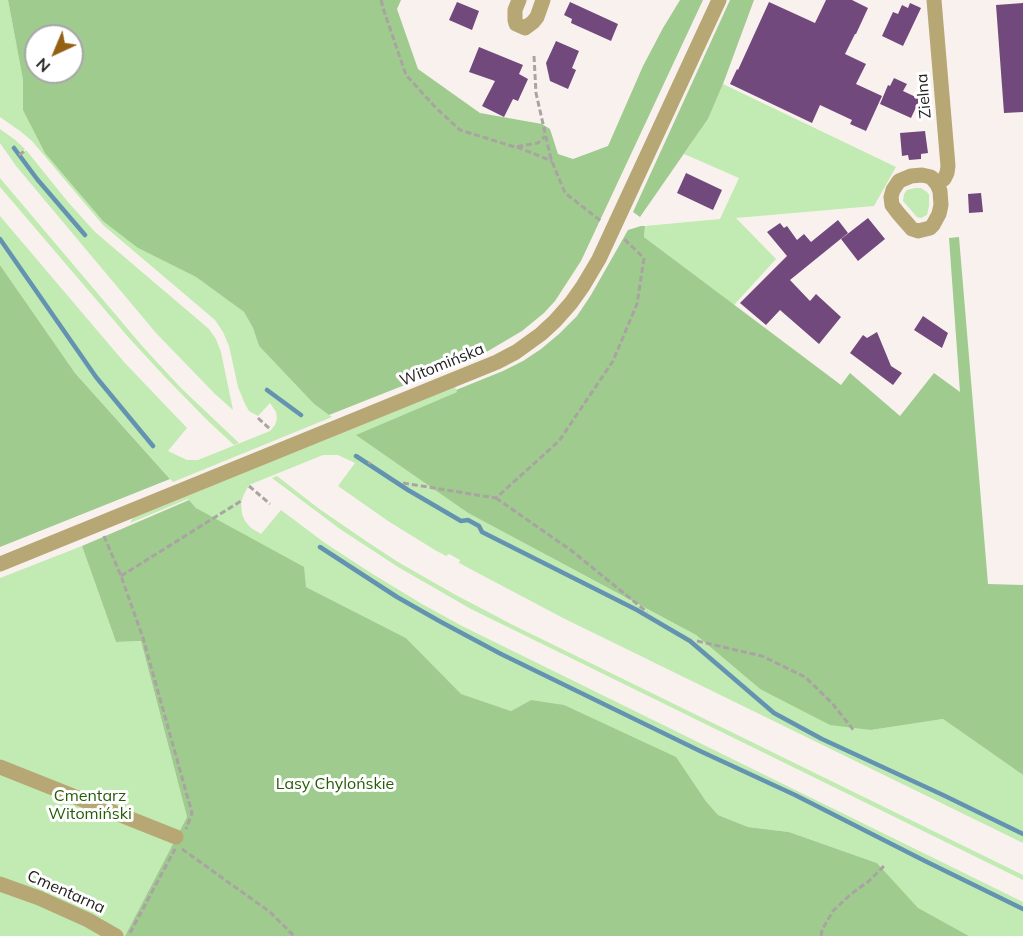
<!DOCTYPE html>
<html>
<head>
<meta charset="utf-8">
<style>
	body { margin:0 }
	#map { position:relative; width:1023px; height:936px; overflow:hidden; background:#f9f1ee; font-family:Mulish,sans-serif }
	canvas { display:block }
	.north { position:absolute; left:24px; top:24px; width:60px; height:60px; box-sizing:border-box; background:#fff; border:2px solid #a7a6a6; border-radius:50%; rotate:224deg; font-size:16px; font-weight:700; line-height:24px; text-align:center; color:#242120 }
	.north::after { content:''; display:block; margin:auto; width:21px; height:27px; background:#946114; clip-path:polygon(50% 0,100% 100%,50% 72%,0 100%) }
</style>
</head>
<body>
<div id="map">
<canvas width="1023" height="936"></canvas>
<div class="north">N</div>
</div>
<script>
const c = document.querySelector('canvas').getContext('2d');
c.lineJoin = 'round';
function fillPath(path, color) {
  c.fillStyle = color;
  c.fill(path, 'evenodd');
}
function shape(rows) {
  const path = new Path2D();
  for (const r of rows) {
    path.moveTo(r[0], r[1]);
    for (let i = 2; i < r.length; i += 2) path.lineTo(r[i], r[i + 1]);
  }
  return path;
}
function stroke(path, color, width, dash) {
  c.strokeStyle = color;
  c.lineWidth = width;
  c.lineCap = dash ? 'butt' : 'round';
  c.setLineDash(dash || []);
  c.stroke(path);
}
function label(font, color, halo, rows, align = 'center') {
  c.font = font + ' Mulish,sans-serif';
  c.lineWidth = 6;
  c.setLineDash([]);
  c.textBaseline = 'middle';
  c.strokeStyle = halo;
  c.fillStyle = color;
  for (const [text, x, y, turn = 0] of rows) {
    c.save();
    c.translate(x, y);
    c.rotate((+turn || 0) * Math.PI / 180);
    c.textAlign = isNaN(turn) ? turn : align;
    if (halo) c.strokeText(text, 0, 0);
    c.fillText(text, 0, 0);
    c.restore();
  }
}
fillPath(shape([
	[0,0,8,0,23,80,23,109,138,248,196,277,244,312,253,328,259,346,314,404,332,417,173,482,75,373,0,265,0,216,124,362,187,428,168,451,187,460,198,460,270,431,275,425,277,419,276,412,270,403,258,416,249,411,245,404,238,387,229,346,223,332,215,320,103,225,32,141,20,131,0,117],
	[723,84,896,167,874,206,736,218,776,259,734,305,644,237,645,226,720,219,739,178,684,154,708,119],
	[0,129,14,139,25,149,19,154,20,155,26,150,68,202,95,232,209,329,216,339,221,352,233,410,214,393,156,333,16,166,0,143],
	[0,178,143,347,181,388,239,443,234,445,206,419,166,378,129,338,0,187],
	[915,188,921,188,927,192,929,195,929,206,927,215,921,218,917,217,903,201,904,194,907,190],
	[455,387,457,392,357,435,468,513,696,635,760,689,871,730,943,719,1023,775,1023,843,563,618,459,563,460,560,449,554,446,556,435,550,388,521,338,486,355,463,338,455,323,455,249,485,244,494,241,503,242,514,245,521,251,528,261,534,281,510,325,543,371,573,422,604,462,626,1023,902,1023,936,969,936,918,909,877,863,789,832,748,827,718,815,705,800,531,700,511,711,460,694,406,638,306,587,196,508,188,499,130,523,133,518],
	[277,476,318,508,366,541,398,562,454,594,513,625,1023,875,1023,880,471,609,398,567,340,529,272,478],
	[82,546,116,642,141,641,187,817,125,936,0,936,0,578]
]), '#c1ebb2');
fillPath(shape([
	[8,0,401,0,397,9,418,69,480,113,542,124,550,129,558,154,573,159,608,146,643,66,663,28,680,0,703,0,581,261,555,301,544,313,522,331,483,354,329,415,314,404,259,346,253,328,244,312,196,277,138,248,103,221,45,153,23,110,23,80],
	[36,36,72,36,72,72,36,72],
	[730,0,754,0,723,84,708,119,640,217,633,212],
	[641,226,645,226,644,237,841,385,850,373,900,416,934,373,960,392,949,238,959,237,988,584,1023,585,1023,775,943,719,871,730,830,725,760,689,696,635,468,513,356,435,457,392,456,390,503,371,523,361,541,349,559,334,577,316,591,295,628,230],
	[0,265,75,373,170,479,0,547],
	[189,500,196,508,304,567,306,587,406,638,461,694,511,711,531,700,564,705,676,757,705,800,718,815,748,827,789,832,877,863,918,908,969,936,125,936,187,817,141,641,116,642,82,546]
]), '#9fcb8f');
stroke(shape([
	[14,148,37,179,85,235],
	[0,239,96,377,153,446],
	[267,390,301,415],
	[356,456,408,490,461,521,468,520,479,526,482,532,637,610,690,641,774,713,822,739,943,795,1023,834],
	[320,547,397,597,441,622,501,654,700,751,795,795,925,861,1023,909]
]), '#6493b2', 4.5);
fillPath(shape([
	[826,0,852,0,868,8,856,34,855,34,845,54,866,64,856,84,882,96,866,131,850,124,852,120,820,105,812,123,730,84,737,69,738,70,769,2,815,23],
	[457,2,479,11,472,30,449,20],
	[570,2,618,24,611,41,571,23,572,19,564,15],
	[910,3,921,8,903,46,882,36,893,12,898,14,902,5,908,8],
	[1023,3,1023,112,1004,113,996,5],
	[556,41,579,51,572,68,576,70,568,89,550,81,546,63],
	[479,47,523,65,519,74,528,79,518,101,513,99,504,117,482,106,495,81,469,72],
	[894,78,907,84,903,91,920,99,911,118,880,104,888,85,890,86],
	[925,131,928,153,921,154,921,159,909,160,908,155,902,156,900,133],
	[686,173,722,190,713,210,677,193],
	[981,193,983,212,969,213,968,194],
	[868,218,885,239,858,261,841,239],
	[838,220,848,233,790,280,810,301,816,294,841,317,819,344,780,310,766,325,740,303,787,256,767,232,780,223,784,228,787,226,797,240,804,234,811,242],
	[923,316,948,333,942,348,914,330],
	[877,332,891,366,902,373,893,385,850,353,863,335,867,338]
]), '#72497d');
stroke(shape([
	[381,0,384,11,406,75,436,108,460,130,515,147,538,143,545,136],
	[534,56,536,93,551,159,565,193,601,221],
	[517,147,552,161],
	[19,155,26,150],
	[258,418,271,430],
	[369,464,370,462],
	[403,483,496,498,559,441,613,361,637,304,644,258,623,238],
	[249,486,270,504],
	[496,498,572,551,647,612],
	[104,536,121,576,143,638,192,813,186,829],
	[121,576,241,501],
	[697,641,762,656,805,677,832,703,855,732],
	[182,849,270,912,294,936],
	[130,933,175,849],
	[821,936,822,930,833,911,851,894,869,881,885,865]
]), '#a9a3a1', 3, [6, 3]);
stroke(shape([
	[519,0,515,10,515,20,516,24,525,28,533,22,537,17,543,0],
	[934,0,948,166,947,173,944,179,937,184],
	[922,175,931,177,937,184,940,191,941,205,939,214,933,225,930,228,918,231,912,229,898,213,892,205,891,197,893,190,899,181,911,176,922,175],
	[0,564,497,362,516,352,541,334,555,321,571,303,583,286,599,259,719,0],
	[0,767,176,837],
	[0,884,39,898,88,920,116,936]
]), '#b6a775', 15);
label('16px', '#242120', '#fff', [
	["Zielna",924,96,-95],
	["Witomińska",442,365,-22],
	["Cmentarna",66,892,24]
]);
label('16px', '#255c07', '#fff', [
	["Lasy Chylońskie",335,784],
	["Cmentarz",90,796],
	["Witomiński",90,814]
]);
</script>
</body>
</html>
